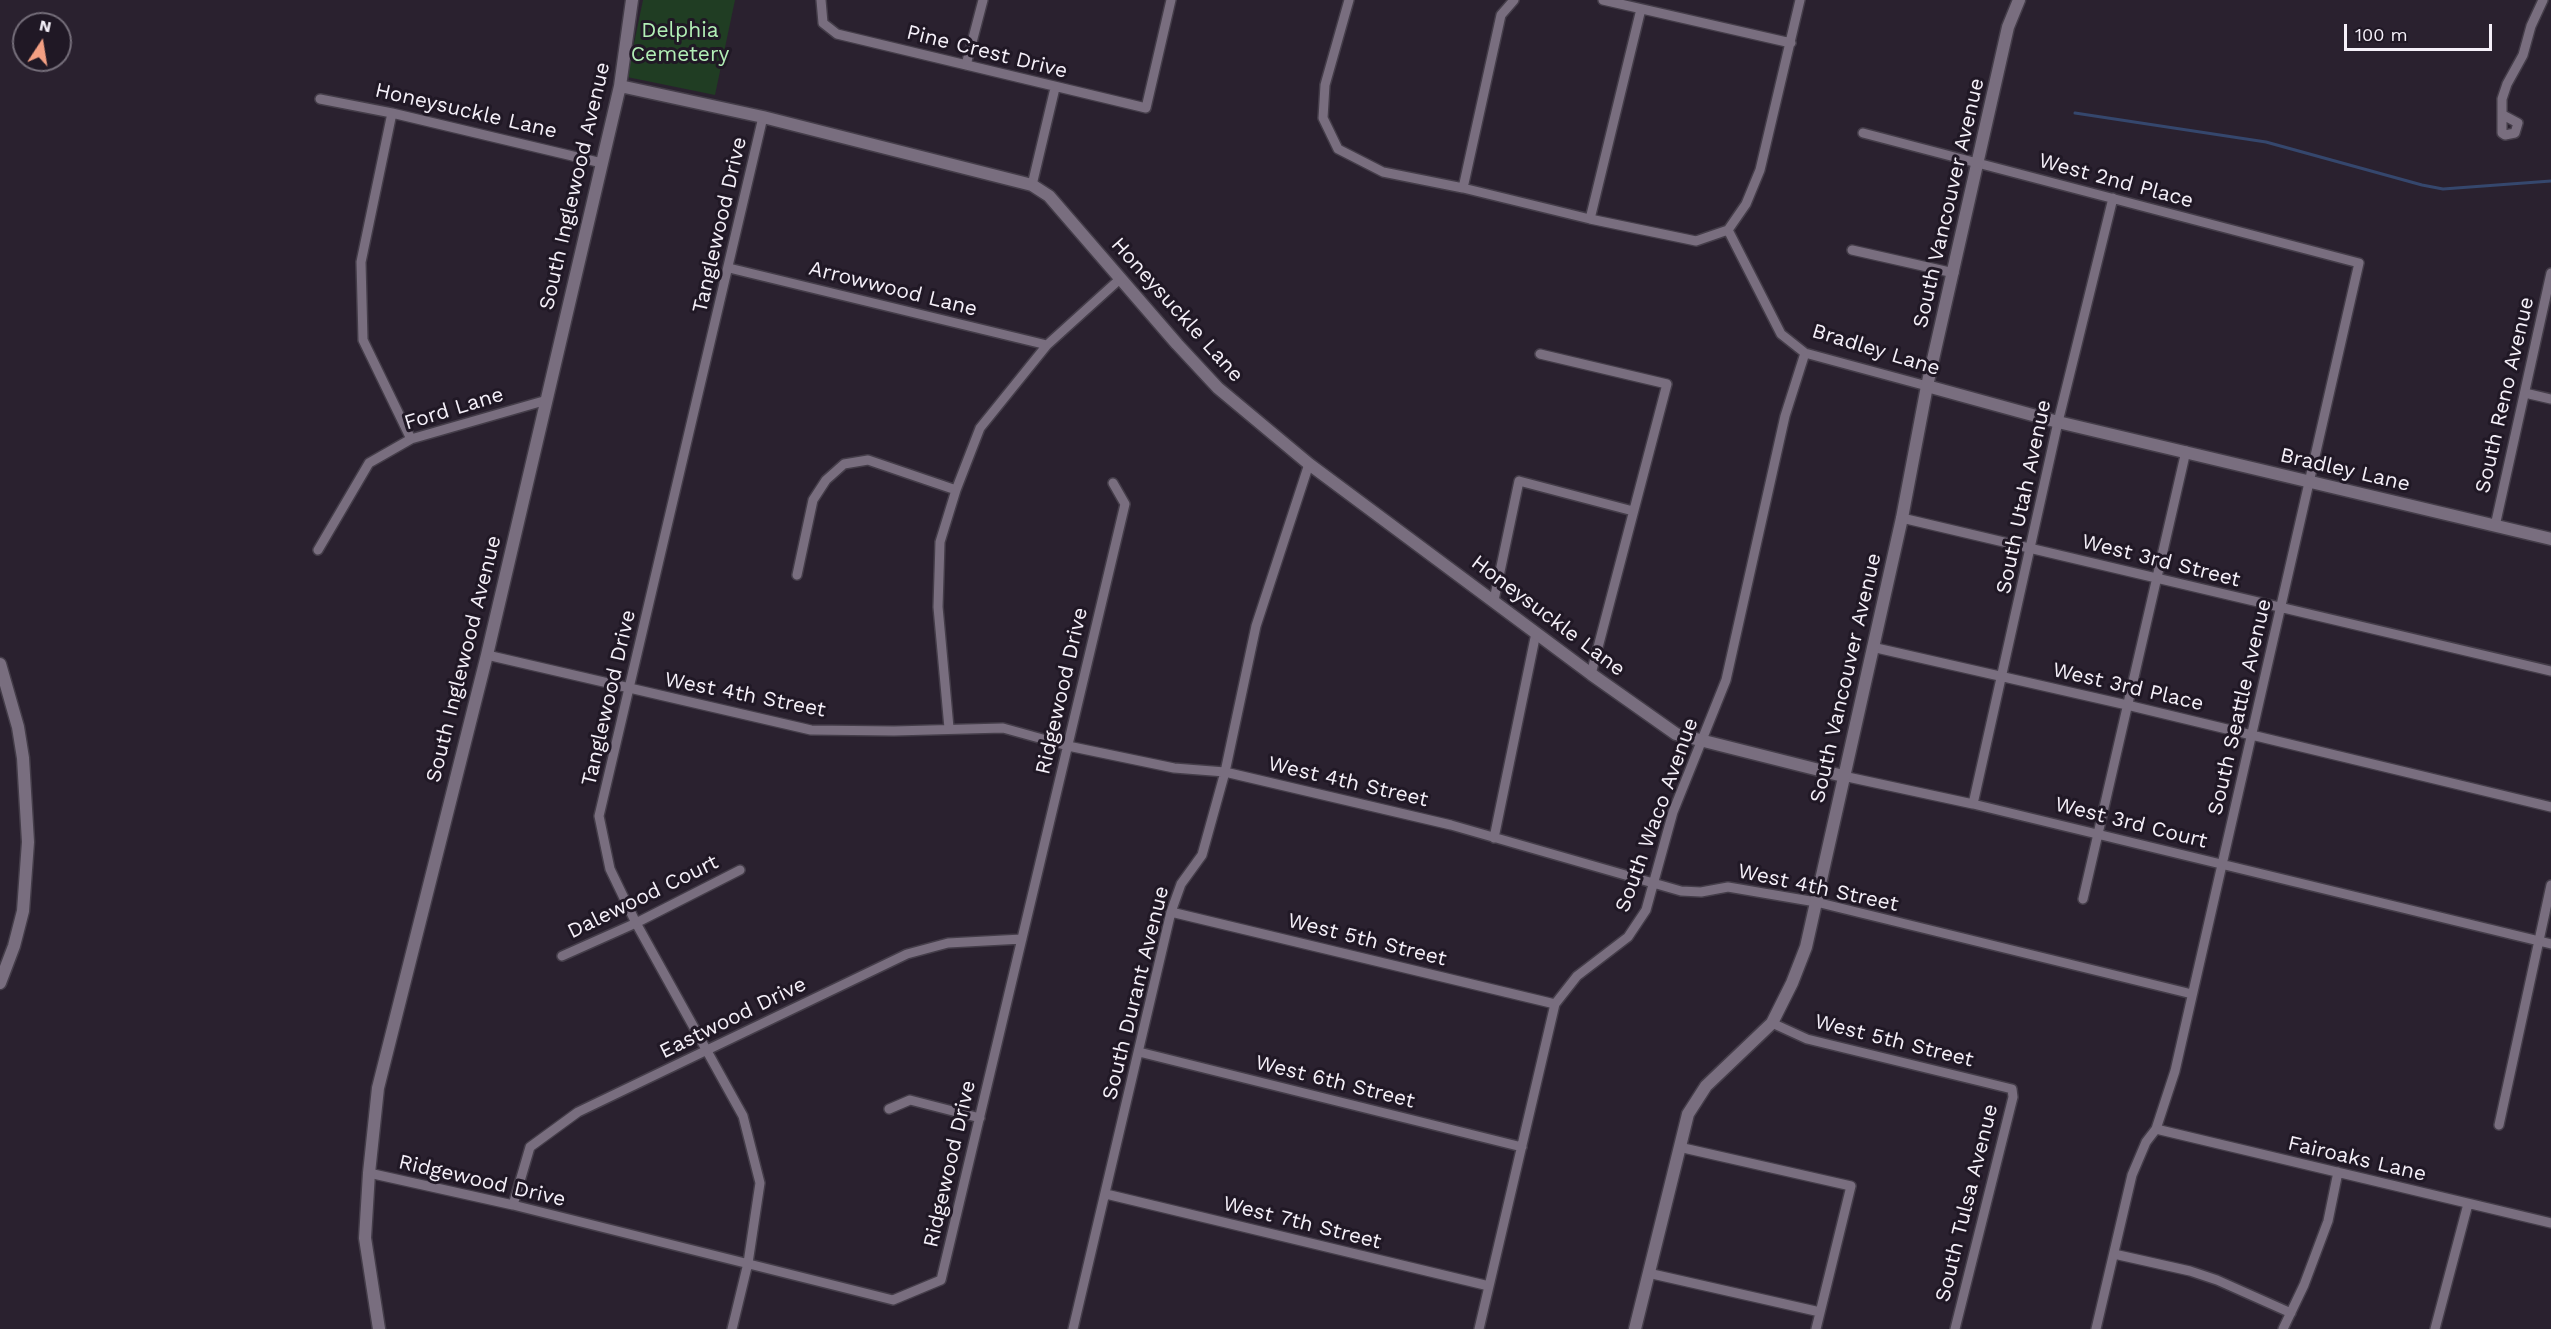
<!DOCTYPE html>
<html>
<head>
<meta charset="utf-8">
<style>
	body { margin:0 }
	#map { position:relative; width:2551px; height:1329px; overflow:hidden; background:#2a212f; font-family:"Work Sans",sans-serif }
	canvas { display:block }
	.north { position:absolute; left:12px; top:12px; width:60px; height:60px; box-sizing:border-box; background:#201825; border:2px solid #756e7a; border-radius:50%; rotate:12deg; font-size:16px; font-weight:700; line-height:24px; text-align:center; color:#f5f0f9 }
	.north::after { content:''; display:block; margin:auto; width:21px; height:27px; background:#f39f83; clip-path:polygon(50% 0,100% 100%,50% 72%,0 100%) }
	.scale { position:absolute; left:2344px; top:24px; width:148px; height:27px; box-sizing:border-box; border:3px solid #f5f0f9; border-top:0; padding-left:8px; font-size:18px; line-height:21px; white-space:nowrap; color:#f5f0f9; -webkit-text-stroke:4px #201825; paint-order:stroke }
</style>
</head>
<body>
<div id="map">
<canvas width="2551" height="1329"></canvas>
<div class="north">N</div>
<div class="scale">100 m</div>
</div>
<script>
const c = document.querySelector('canvas').getContext('2d');
c.lineJoin = 'round';
function fillPath(path, color) {
  c.fillStyle = color;
  c.fill(path, 'evenodd');
}
function shape(rows) {
  const path = new Path2D();
  for (const r of rows) {
    path.moveTo(r[0], r[1]);
    for (let i = 2; i < r.length; i += 2) path.lineTo(r[i], r[i + 1]);
  }
  return path;
}
function stroke(path, color, width, dash) {
  c.strokeStyle = color;
  c.lineWidth = width;
  c.lineCap = dash ? 'butt' : 'round';
  c.setLineDash(dash || []);
  c.stroke(path);
}
function label(font, color, halo, rows, align = 'center') {
  c.font = font + ' "Work Sans",sans-serif';
  c.lineWidth = 6;
  c.setLineDash([]);
  c.textBaseline = 'middle';
  c.strokeStyle = halo;
  c.fillStyle = color;
  for (const [text, x, y, turn = 0] of rows) {
    c.save();
    c.translate(x, y);
    c.rotate((+turn || 0) * Math.PI / 180);
    c.textAlign = isNaN(turn) ? turn : align;
    if (halo) c.strokeText(text, 0, 0);
    c.fillText(text, 0, 0);
    c.restore();
  }
}
fillPath(shape([
	[643,0,735,0,715,95,627,77]
]), '#203d23');
stroke(shape([
	[2075,113,2266,142,2422,185,2443,189,2551,181]
]), '#35476d', 3);
const minor = shape([
	[821,0,823,23,837,34,1146,108,1171,0],
	[1349,0,1325,85,1323,118,1338,149,1383,172,1463,188,1590,219,1696,241,1728,230],
	[1603,0,1791,43],
	[966,65,983,0],
	[320,99,392,113,602,163],
	[392,113,361,262,363,340,411,439],
	[2503,115,2518,123,2515,133,2505,135,2502,133,2502,99,2507,84,2523,55,2531,26,2543,0],
	[1863,133,2359,263,2175,1071,2156,1129,2146,1142,2132,1175,2096,1329],
	[1032,185,1055,88],
	[1463,188,1501,15,1514,0],
	[1590,219,1641,9],
	[1728,230,1781,334,1805,353,1927,386],
	[1728,230,1746,204,1760,170,1800,0],
	[1852,250,1954,273],
	[729,268,1047,345],
	[1540,354,1667,384,1591,674],
	[2525,393,2551,399],
	[1902,518,2551,671],
	[2495,526,2551,273],
	[318,550,369,463,411,439,547,400],
	[797,575,813,500,826,480,844,464,868,460,956,490],
	[1494,600,1519,481,1633,511],
	[1872,647,2127,705,2551,807],
	[487,655,811,730,894,731,1003,728,1068,746,1174,768,1225,772,1451,825,1681,891,1701,892,1728,887,1816,902,2192,994],
	[949,728,938,607,940,542,956,490,980,428,1047,345,1121,278],
	[1843,776,1973,804,2551,944],
	[1973,804,2058,422,2113,198],
	[1494,838,1536,633],
	[2083,899,2186,451],
	[1171,912,1555,1004],
	[562,956,636,923,740,870],
	[1772,1023,1807,1039,2012,1089,2013,1097,1955,1329],
	[1139,1052,1522,1147],
	[889,1109,910,1100,980,1118],
	[2499,1125,2551,885],
	[2156,1129,2551,1223],
	[1679,1147,1851,1186,1816,1329],
	[369,1173,513,1205,893,1300,941,1280,1125,504,1113,483],
	[1106,1194,1489,1286],
	[513,1205,530,1147,578,1112,907,954,948,943,1022,939],
	[2114,1254,2190,1271,2217,1280,2291,1313],
	[1648,1273,1820,1312],
	[732,1329,748,1263,760,1183,743,1116,636,923,610,869,599,816,763,117],
	[1073,1329,1171,912,1181,884,1202,855,1225,772,1256,626,1309,464],
	[1479,1329,1555,1004,1577,976,1628,937,1646,910,1673,812,1726,680,1785,416,1805,353],
	[2283,1329,2304,1285,2328,1221,2338,1172],
	[2435,1329,2468,1204]
]);
const tertiary = shape([
	[620,86,763,117,1032,185,1049,196,1177,344,1218,388,1309,464,1591,674,1676,734,1843,776],
	[1927,386,2058,422,2551,539],
	[0,664,18,727,23,758,28,842,23,911,14,946,0,983],
	[379,1329,365,1238,369,1173,378,1088,487,655,620,86,632,0],
	[1635,1329,1688,1114,1706,1086,1772,1023,1792,983,1806,947,1902,518,1927,386,2008,27,2019,0]
]);
stroke(minor, '#443d49', 12);
stroke(tertiary, '#443d49', 15);
stroke(minor, '#796e7f', 9);
stroke(tertiary, '#796e7f', 12);
label('21px', '#b2efb6', '#201825', [
	["Delphia",680,31],
	["Cemetery",680,55]
]);
label('21px', '#f5f0f9', '#201825', [
	["Pine Crest Drive",987,52,14],
	["Honeysuckle Lane",466,111,13],
	["West 2nd Place",2116,181,15],
	["South Inglewood Avenue",575,186,-77],
	["South Vancouver Avenue",1949,203,-77],
	["Tanglewood Drive",720,225,-77],
	["Arrowwood Lane",893,289,14],
	["Honeysuckle Lane",1177,310,48],
	["Bradley Lane",1876,350,17],
	["South Reno Avenue",2505,395,-77],
	["Ford Lane",454,409,-17],
	["Bradley Lane",2345,470,13],
	["South Utah Avenue",2024,497,-78],
	["West 3rd Street",2161,561,14],
	["Honeysuckle Lane",1548,616,37],
	["South Inglewood Avenue",464,659,-76],
	["South Vancouver Avenue",1846,678,-77],
	["West 3rd Place",2128,687,13],
	["Ridgewood Drive",1062,691,-77],
	["West 4th Street",745,695,11],
	["Tanglewood Drive",609,698,-77],
	["South Seattle Avenue",2240,707,-77],
	["West 4th Street",1348,782,13],
	["South Waco Avenue",1657,815,-70],
	["West 3rd Court",2131,823,14],
	["West 4th Street",1818,888,12],
	["Dalewood Court",643,897,-26],
	["West 5th Street",1367,940,14],
	["South Durant Avenue",1136,993,-76],
	["Eastwood Drive",733,1018,-26],
	["West 5th Street",1894,1041,14],
	["West 6th Street",1335,1082,14],
	["Fairoaks Lane",2357,1159,13],
	["Ridgewood Drive",950,1164,-77],
	["Ridgewood Drive",482,1181,13],
	["South Tulsa Avenue",1967,1203,-76],
	["West 7th Street",1302,1223,14]
]);
</script>
</body>
</html>
